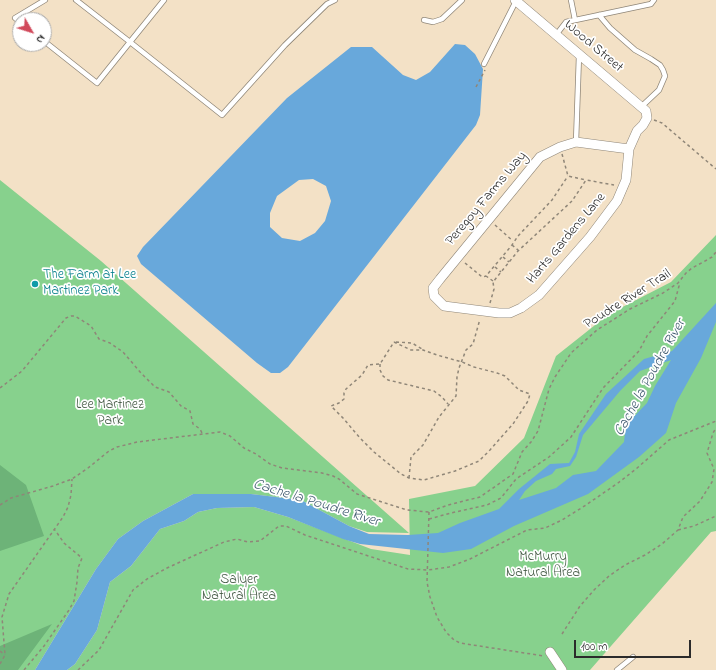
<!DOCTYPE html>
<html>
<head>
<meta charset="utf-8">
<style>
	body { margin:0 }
	#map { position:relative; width:716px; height:670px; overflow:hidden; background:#f3e1c6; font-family:"Indie Flower",sans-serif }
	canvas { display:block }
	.north { position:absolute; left:12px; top:12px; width:40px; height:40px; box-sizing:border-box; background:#fff; border:1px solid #aaa; border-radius:50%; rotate:129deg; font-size:11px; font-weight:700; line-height:16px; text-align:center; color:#2b2b2b }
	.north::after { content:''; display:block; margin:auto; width:14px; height:18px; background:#d1495b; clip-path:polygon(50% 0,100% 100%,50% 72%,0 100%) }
	.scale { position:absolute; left:574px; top:640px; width:117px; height:18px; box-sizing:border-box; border:2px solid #2b2b2b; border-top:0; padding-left:5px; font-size:12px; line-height:14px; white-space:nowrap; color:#2b2b2b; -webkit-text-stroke:3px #fff; paint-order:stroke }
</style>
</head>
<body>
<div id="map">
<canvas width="716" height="670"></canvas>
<div class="north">N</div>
<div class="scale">100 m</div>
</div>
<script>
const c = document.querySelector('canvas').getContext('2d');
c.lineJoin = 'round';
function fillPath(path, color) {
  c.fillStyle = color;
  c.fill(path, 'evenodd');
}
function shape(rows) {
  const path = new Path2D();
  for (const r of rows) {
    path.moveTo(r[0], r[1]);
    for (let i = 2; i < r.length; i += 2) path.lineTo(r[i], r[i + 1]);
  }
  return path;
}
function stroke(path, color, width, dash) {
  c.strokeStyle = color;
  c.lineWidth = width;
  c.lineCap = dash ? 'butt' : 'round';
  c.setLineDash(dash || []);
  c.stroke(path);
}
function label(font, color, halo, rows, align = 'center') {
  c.font = font + ' "Indie Flower",sans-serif';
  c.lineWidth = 3.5;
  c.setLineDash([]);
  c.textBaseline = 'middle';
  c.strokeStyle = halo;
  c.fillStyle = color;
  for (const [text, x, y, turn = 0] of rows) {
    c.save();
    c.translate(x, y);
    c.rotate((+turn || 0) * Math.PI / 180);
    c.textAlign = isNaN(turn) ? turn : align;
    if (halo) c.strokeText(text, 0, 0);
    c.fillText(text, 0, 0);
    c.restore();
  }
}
fillPath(shape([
	[0,180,101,261,409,533,367,532,349,526,301,500,251,494,193,494,143,521,118,539,96,569,35,670,0,670],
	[716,235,716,531,711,532,590,670,67,670,75,664,97,630,110,582,131,566,160,529,184,521,198,512,217,508,254,507,288,517,371,549,410,555,409,499,475,486,524,438,556,356,609,314,671,282]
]), '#87d18d');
fillPath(shape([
	[0,465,26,485,44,536,0,551],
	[52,624,18,670,0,670,0,646]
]), '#6db378');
fillPath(shape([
	[455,44,465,45,475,54,483,69,480,115,476,125,288,367,280,373,271,373,257,363,141,264,137,256,143,247,287,98,351,47,372,47,403,75,416,80,430,72],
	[313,179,326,186,331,201,325,221,315,233,300,241,282,238,270,227,270,213,277,196,299,180],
	[716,303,716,322,701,358,676,403,666,433,639,457,588,494,514,526,471,549,443,553,360,544,343,539,288,517,254,507,217,508,198,512,184,521,160,529,131,566,110,582,97,630,75,664,67,670,35,670,96,569,118,539,143,521,193,494,251,494,301,500,349,526,369,534,408,535,438,533,460,523,499,509,519,489,550,464,569,463,575,452,579,434,606,394,644,359,672,351],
	[671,360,655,386,647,403,626,425,624,442,596,471,573,475,556,488,519,500,525,491,536,481,552,474,556,469,570,466,576,457,583,435,620,391,640,371]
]), '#68a8db');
const lane = shape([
	[164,0,130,42,222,115,285,45,327,4,335,0],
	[571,0,575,20],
	[599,15,610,28,635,50,651,59,660,65,663,70,665,76,659,90,641,107],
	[424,20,433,22,442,19,462,0],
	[20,22,15,18,45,0],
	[556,35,566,22,651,4,654,0],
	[44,41,97,83,130,42,76,0],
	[484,64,516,1],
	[576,142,579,55],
	[617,670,633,657]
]);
const street = shape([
	[515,0,646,111,647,118,643,125,637,131,629,149,626,180,617,201,590,237,539,295,521,308,510,313,499,313,444,306,434,296,433,288,440,279,540,157,560,147,576,142,629,149],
	[550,652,562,670]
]);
stroke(lane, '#8f8678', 6);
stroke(street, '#8f8678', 10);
stroke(shape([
	[476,87,485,70],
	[654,120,662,123,716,169],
	[562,154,568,176,586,180],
	[495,225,513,241],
	[512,245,518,250],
	[503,257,509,262],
	[465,263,481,276,483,277,486,276],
	[495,267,501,272],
	[493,281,486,276,512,245,518,236,552,200,568,176],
	[490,303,494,289,493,282,518,251,572,201,586,180,614,185],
	[394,342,411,350,423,350,437,355,462,362,474,367,497,373,505,376,519,390,530,394,528,401,513,424,490,450,479,461,455,471,424,480,409,478,401,474,374,452,360,438,343,418,331,406,339,403,344,399,344,393,346,389,362,375,368,365,380,364,394,342],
	[396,342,412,343,422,349],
	[380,364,380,370,383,376,388,380,434,391,442,397,448,404],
	[0,388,22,371,66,318,71,316,75,316,91,326,99,339,110,343,123,352,141,373,155,387,169,392,181,406,190,411,193,424,200,429,202,433],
	[409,478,411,457,423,445,439,417,456,396,457,377,459,368,466,350,473,344,480,319],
	[0,505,11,498,53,486,72,479,88,468,109,451,117,447,137,442,220,432,230,436,244,448,256,454,270,464,282,468,322,473,333,476,339,479,357,494,407,510,429,512,448,505,480,497,513,474,522,452,531,442,538,431,549,389,555,377,571,353,597,330,630,309,663,293,678,283,686,273,692,268,707,260,712,257,716,252],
	[429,512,427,582,430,597,437,617,446,632,454,640,460,643,544,656],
	[429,519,451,513,487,505,501,498,516,479,549,457,571,437,603,388,639,351,647,336,675,301,679,286,678,283],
	[678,530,694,526,716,516],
	[562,634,580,606,594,590,609,576,625,565,645,555,662,544,678,530,683,517,700,501,712,482,714,469,707,453,713,433,716,428],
	[0,651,5,655],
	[0,664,5,655,2,617,9,594,63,517,68,507,71,495,72,479],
	[24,670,44,646,69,610,74,601,77,582,78,568,82,558,64,543,55,530],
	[78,670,99,650,133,590,147,579,167,568,224,542,237,539,248,542,260,541,279,526,286,526,305,535,408,569,428,570,449,567,470,559,527,530,545,528,562,520,583,507,618,483,636,469,669,440,716,421]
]), '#8f8678', 1.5, [3, 3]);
stroke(lane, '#fff', 4.5);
stroke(street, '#fff', 9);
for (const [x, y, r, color] of [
	[35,284,4,"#0f9aa8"]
]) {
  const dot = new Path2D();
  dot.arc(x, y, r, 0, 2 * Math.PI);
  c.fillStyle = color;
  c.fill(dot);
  stroke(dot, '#fff', 1.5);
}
label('14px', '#2b2b2b', '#fff', [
	["Wood Street",593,47,40],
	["Peregoy Farms Way",487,199,-50],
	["Harts Gardens Lane",567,239,-50],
	["Poudre River Trail",628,300,-32]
]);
label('14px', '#0d838f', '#fff', [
	["The Farm at Lee",43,276],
	["Martinez Park",43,292]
], 'left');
label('14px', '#475d48', '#fff', [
	["Lee Martinez",110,406],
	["Park",110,422],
	["McMurry",543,558],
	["Natural Area",543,574],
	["Salyer",239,581],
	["Natural Area",239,597]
]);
label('italic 15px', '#435d71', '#fff', [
	["Cache la Poudre River",651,378,-61],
	["Cache la Poudre River",316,504,17]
]);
</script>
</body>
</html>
